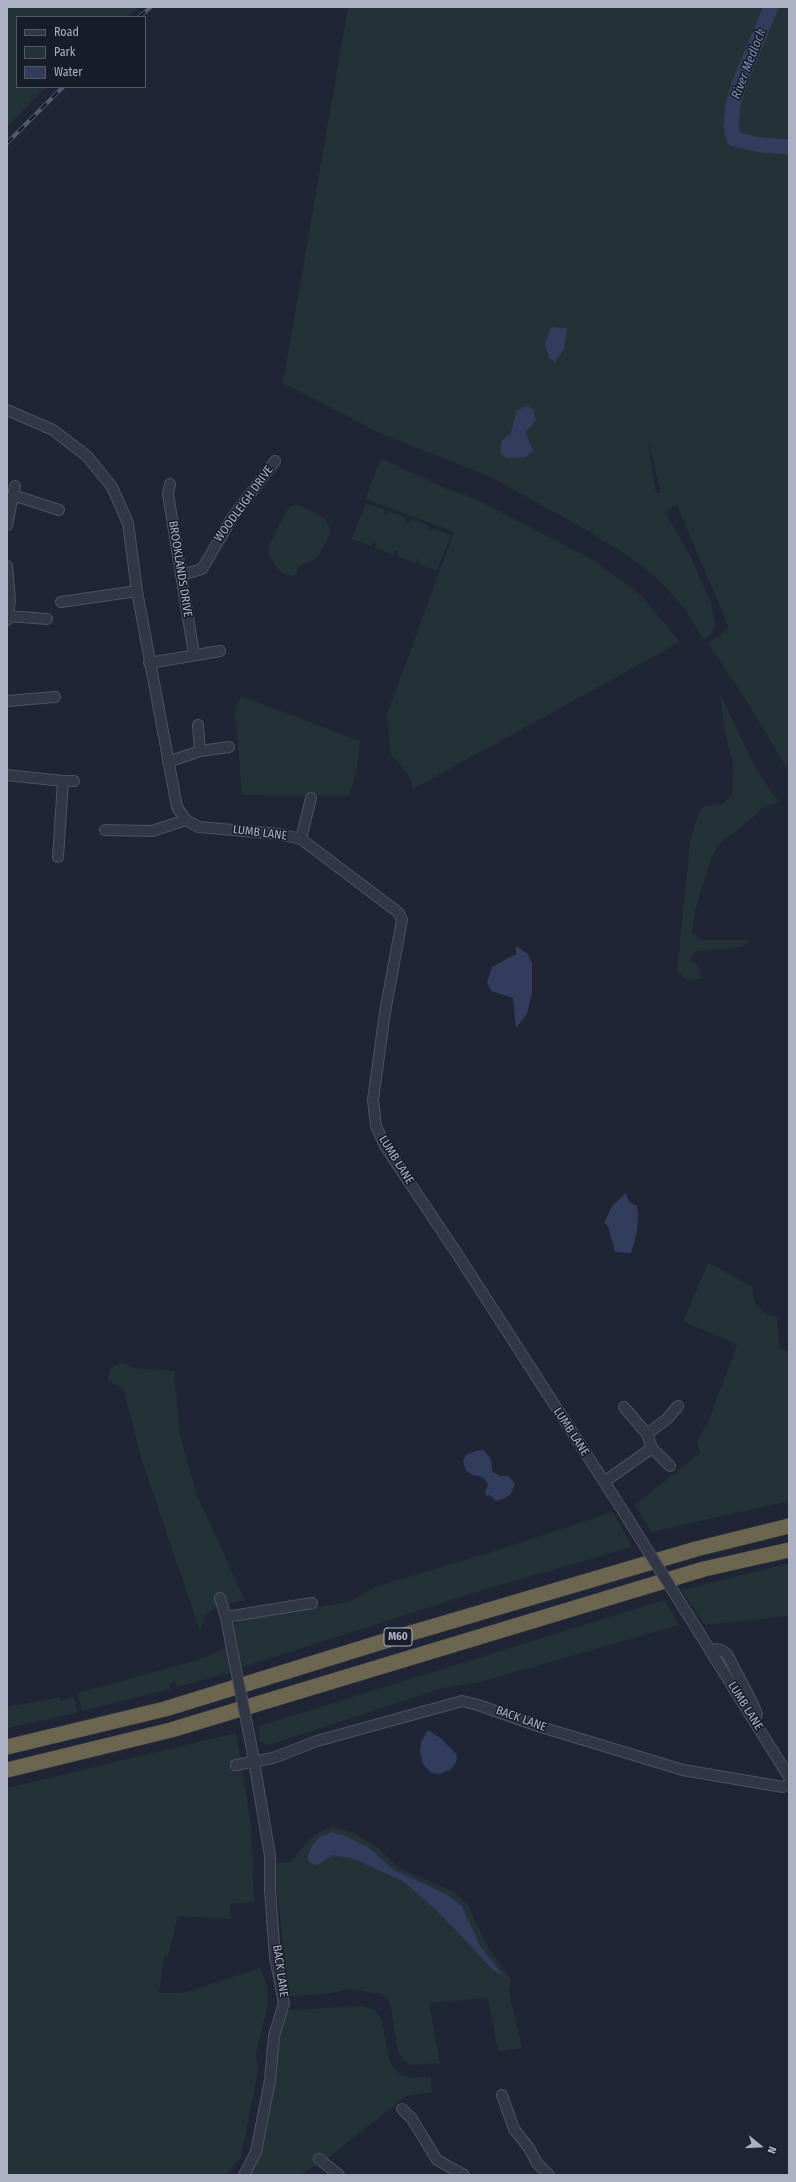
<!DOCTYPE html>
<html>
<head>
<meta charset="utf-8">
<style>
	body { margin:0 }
	#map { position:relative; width:796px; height:2182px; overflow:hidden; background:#1f2535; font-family:"Fira Sans Condensed",sans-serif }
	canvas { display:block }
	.frame { position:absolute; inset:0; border:8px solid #acb1c3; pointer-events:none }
	.legend { position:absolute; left:16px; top:16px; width:130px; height:72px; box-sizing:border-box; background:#181d2a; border:1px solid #535867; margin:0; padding:5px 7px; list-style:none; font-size:12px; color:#acb1c3 }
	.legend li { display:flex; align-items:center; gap:8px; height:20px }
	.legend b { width:20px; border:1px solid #535867 }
	.north { position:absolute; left:740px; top:2126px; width:40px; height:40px; -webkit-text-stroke:3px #181d2a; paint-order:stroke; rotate:108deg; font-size:11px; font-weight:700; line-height:16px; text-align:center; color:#acb1c3 }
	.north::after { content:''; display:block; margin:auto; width:14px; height:18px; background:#acb1c3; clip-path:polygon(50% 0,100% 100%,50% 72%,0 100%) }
</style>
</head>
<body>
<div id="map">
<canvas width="796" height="2182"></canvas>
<div class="frame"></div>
<ul class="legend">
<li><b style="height:5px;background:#323746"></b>Road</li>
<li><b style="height:11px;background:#223237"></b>Park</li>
<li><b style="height:11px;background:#323d5d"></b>Water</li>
</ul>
<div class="north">N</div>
</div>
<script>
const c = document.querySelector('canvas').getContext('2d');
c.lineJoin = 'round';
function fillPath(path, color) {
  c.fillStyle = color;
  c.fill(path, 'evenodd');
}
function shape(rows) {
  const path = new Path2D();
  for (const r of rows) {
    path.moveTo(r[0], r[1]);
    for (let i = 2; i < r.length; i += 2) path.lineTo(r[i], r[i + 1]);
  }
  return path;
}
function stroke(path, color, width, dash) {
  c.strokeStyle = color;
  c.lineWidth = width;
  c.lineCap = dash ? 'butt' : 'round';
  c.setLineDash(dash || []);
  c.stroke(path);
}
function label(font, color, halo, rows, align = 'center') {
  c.font = font + ' "Fira Sans Condensed",sans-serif';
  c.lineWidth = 3;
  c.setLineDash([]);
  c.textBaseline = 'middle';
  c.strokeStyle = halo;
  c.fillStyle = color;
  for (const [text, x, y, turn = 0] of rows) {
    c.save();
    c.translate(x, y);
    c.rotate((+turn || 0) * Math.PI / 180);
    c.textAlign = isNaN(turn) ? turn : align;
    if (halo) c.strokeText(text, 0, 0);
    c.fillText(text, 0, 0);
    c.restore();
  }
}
fillPath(shape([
	[7,7,139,7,127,17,17,17,17,87,46,87,7,127],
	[348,7,789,7,789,772,746,700,708,643,729,628,677,505,665,512,691,557,712,605,715,623,712,633,704,640,685,609,658,579,627,555,586,530,493,478,382,434,283,383],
	[530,428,526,432,529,439,502,440,511,433],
	[647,437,661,492,661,493,656,493],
	[381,458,447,489,471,497,592,559,641,595,680,642,413,789,410,777,391,754,387,714,454,532,365,499],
	[366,503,385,510,383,514,387,515,388,511,407,518,406,522,409,523,410,519,429,526,428,530,431,531,432,528,451,535,437,571,418,564,420,560,417,559,415,563,397,556,398,551,395,550,393,555,375,548,376,543,373,542,371,546,352,539],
	[297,505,309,509,325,519,330,528,329,536,320,554,312,561,297,567,297,573,293,576,283,574,276,567,269,555,268,548,279,524,290,506],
	[720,694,756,769,779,802,760,809,756,815,718,845,710,861,695,911,692,932,701,940,748,940,747,943,742,947,696,951,690,958,699,967,701,979,687,980,677,971,690,842,698,814,704,806,723,804,732,794,733,763,725,734],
	[241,696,360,741,357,768,349,796,242,795,235,712],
	[708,1263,753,1287,753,1296,756,1305,767,1314,777,1317,779,1349,789,1351,789,1501,651,1532,635,1505,700,1453,697,1441,708,1422,737,1345,683,1321],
	[120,1362,135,1368,174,1371,180,1435,196,1493,245,1600,218,1606,205,1616,200,1631,141,1458,123,1388,108,1381,110,1369],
	[613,1512,632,1547,480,1591,240,1668,232,1627,242,1619,296,1611,351,1601,378,1586,495,1551],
	[789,1563,789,1616,705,1625,681,1590],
	[664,1600,679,1625,481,1682,443,1688,269,1745,259,1741,259,1726],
	[226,1648,231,1672,177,1687,175,1681,169,1684,170,1689,82,1711,77,1693,201,1659],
	[60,1697,60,1701,74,1697,78,1713,7,1728,7,1707],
	[236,1733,251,1824,254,1902,230,1904,231,1919,178,1916,168,1956,164,1956,159,1993,183,1993,260,1968,267,1984,268,2005,256,2053,258,2072,241,2157,226,2175,7,2175,7,1788],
	[333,1826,355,1833,378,1848,399,1868,452,1891,467,1903,486,1944,511,1980,509,1992,522,2048,498,2051,488,1998,429,2003,440,2063,412,2065,404,2061,398,2052,390,2003,383,1994,349,1989,326,1994,289,1996,274,1863,291,1862,313,1835],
	[332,1832,346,1836,368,1847,394,1870,446,1894,462,1906,480,1946,504,1976,494,1971,438,1912,404,1882,354,1859,333,1855],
	[362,2006,374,2009,381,2018,390,2063,400,2074,411,2078,431,2076,432,2092,406,2096,329,2157,300,2175,248,2175,284,2013,289,2010]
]), '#223237');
fillPath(shape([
	[551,327,567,328,564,349,555,362,549,358,545,344],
	[526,406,533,409,536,420,526,432,533,451,526,457,506,458,500,452,502,440,511,433,516,411],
	[516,946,528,954,532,964,532,993,527,1014,516,1028,513,998,491,991,487,982,492,967,516,954],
	[626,1193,629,1202,637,1206,638,1214,637,1232,631,1253,615,1252,608,1226,604,1223,612,1206],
	[479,1450,483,1450,491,1459,492,1471,500,1476,509,1476,515,1484,511,1494,505,1498,496,1501,490,1495,486,1496,485,1492,488,1485,486,1481,482,1477,473,1475,466,1471,463,1461,466,1455],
	[428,1730,442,1739,457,1755,456,1763,450,1770,440,1774,431,1773,423,1764,420,1753,421,1742],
	[332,1832,346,1836,368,1847,394,1870,446,1894,462,1906,480,1946,504,1976,494,1971,438,1912,404,1882,354,1859,333,1855,317,1865,310,1863,307,1858,312,1846,319,1837]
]), '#323d5d');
stroke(shape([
	[771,7,739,84,733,105,731,127,734,139,761,145,789,147]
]), '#323d5d', 15);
const minor = shape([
	[7,410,53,430,87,456,112,487,128,523,137,591,177,807,186,820,199,827,279,834,301,839,399,913,402,920,385,1012,373,1100,376,1126,385,1146,456,1252,623,1511],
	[170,484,168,494,194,654],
	[13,495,59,510],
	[7,525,15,486],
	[7,566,10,600,7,620],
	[181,575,202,569,232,518,275,461],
	[61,602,137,591],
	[8,616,47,619],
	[149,663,220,651],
	[7,701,55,697],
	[198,725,200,751],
	[168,762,200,751,229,747],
	[7,775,63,781,58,857],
	[63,781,74,781],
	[105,830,152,831,186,820],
	[301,839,311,798],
	[624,1407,647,1434],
	[652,1448,647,1434,667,1419,678,1406],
	[604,1482,652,1448,670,1466],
	[220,1598,226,1617,233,1655],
	[226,1617,312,1603],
	[695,1626,789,1777],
	[712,1652,717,1649,721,1650,727,1654,751,1700,757,1714,755,1719],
	[236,1765,273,1758,317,1741,462,1701,478,1705,541,1727,683,1770,783,1787,789,1784],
	[502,2095,514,2129,529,2148,537,2163,549,2175],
	[402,2109,412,2119,437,2160,464,2175],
	[319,2159,339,2175],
	[244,2175,256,2152,270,2080,274,2036,284,2003,275,1957,270,1890,270,1856,252,1749]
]);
const highway = shape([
	[7,1747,165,1709,401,1636,696,1549,789,1526],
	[7,1770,171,1730,704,1569,789,1550]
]);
stroke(minor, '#4d5261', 12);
stroke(highway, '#3a3f4d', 16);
stroke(minor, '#323746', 10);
stroke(highway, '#6c654f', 15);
const rail = shape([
	[139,17,151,7],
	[7,143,63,87]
]);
stroke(rail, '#545a6d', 4);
stroke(rail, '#181d2a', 2.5, [8]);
const minorBridge = shape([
	[623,1511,695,1626],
	[233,1655,252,1749]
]);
stroke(minorBridge, '#4d5261', 12, []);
stroke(minorBridge, '#323746', 10);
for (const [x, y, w] of [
	[398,1637,28]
]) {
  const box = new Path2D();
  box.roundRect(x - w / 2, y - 9, w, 18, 3);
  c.fillStyle = '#181d2a';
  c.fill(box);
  stroke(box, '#acb1c3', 1);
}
label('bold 11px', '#acb1c3', null, [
	["M60",398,1637]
]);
label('12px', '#acb1c3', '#181d2a', [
	["WOODLEIGH DRIVE",244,504,-54],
	["BROOKLANDS DRIVE",180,569,81],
	["LUMB LANE",260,833,7],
	["LUMB LANE",396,1160,58],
	["LUMB LANE",571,1432,57],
	["LUMB LANE",745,1706,58],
	["BACK LANE",521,1719,20],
	["BACK LANE",280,1971,82]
]);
label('italic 13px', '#7c8ab0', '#181d2a', [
	["River Medlock",749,64,-69]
]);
</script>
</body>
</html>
